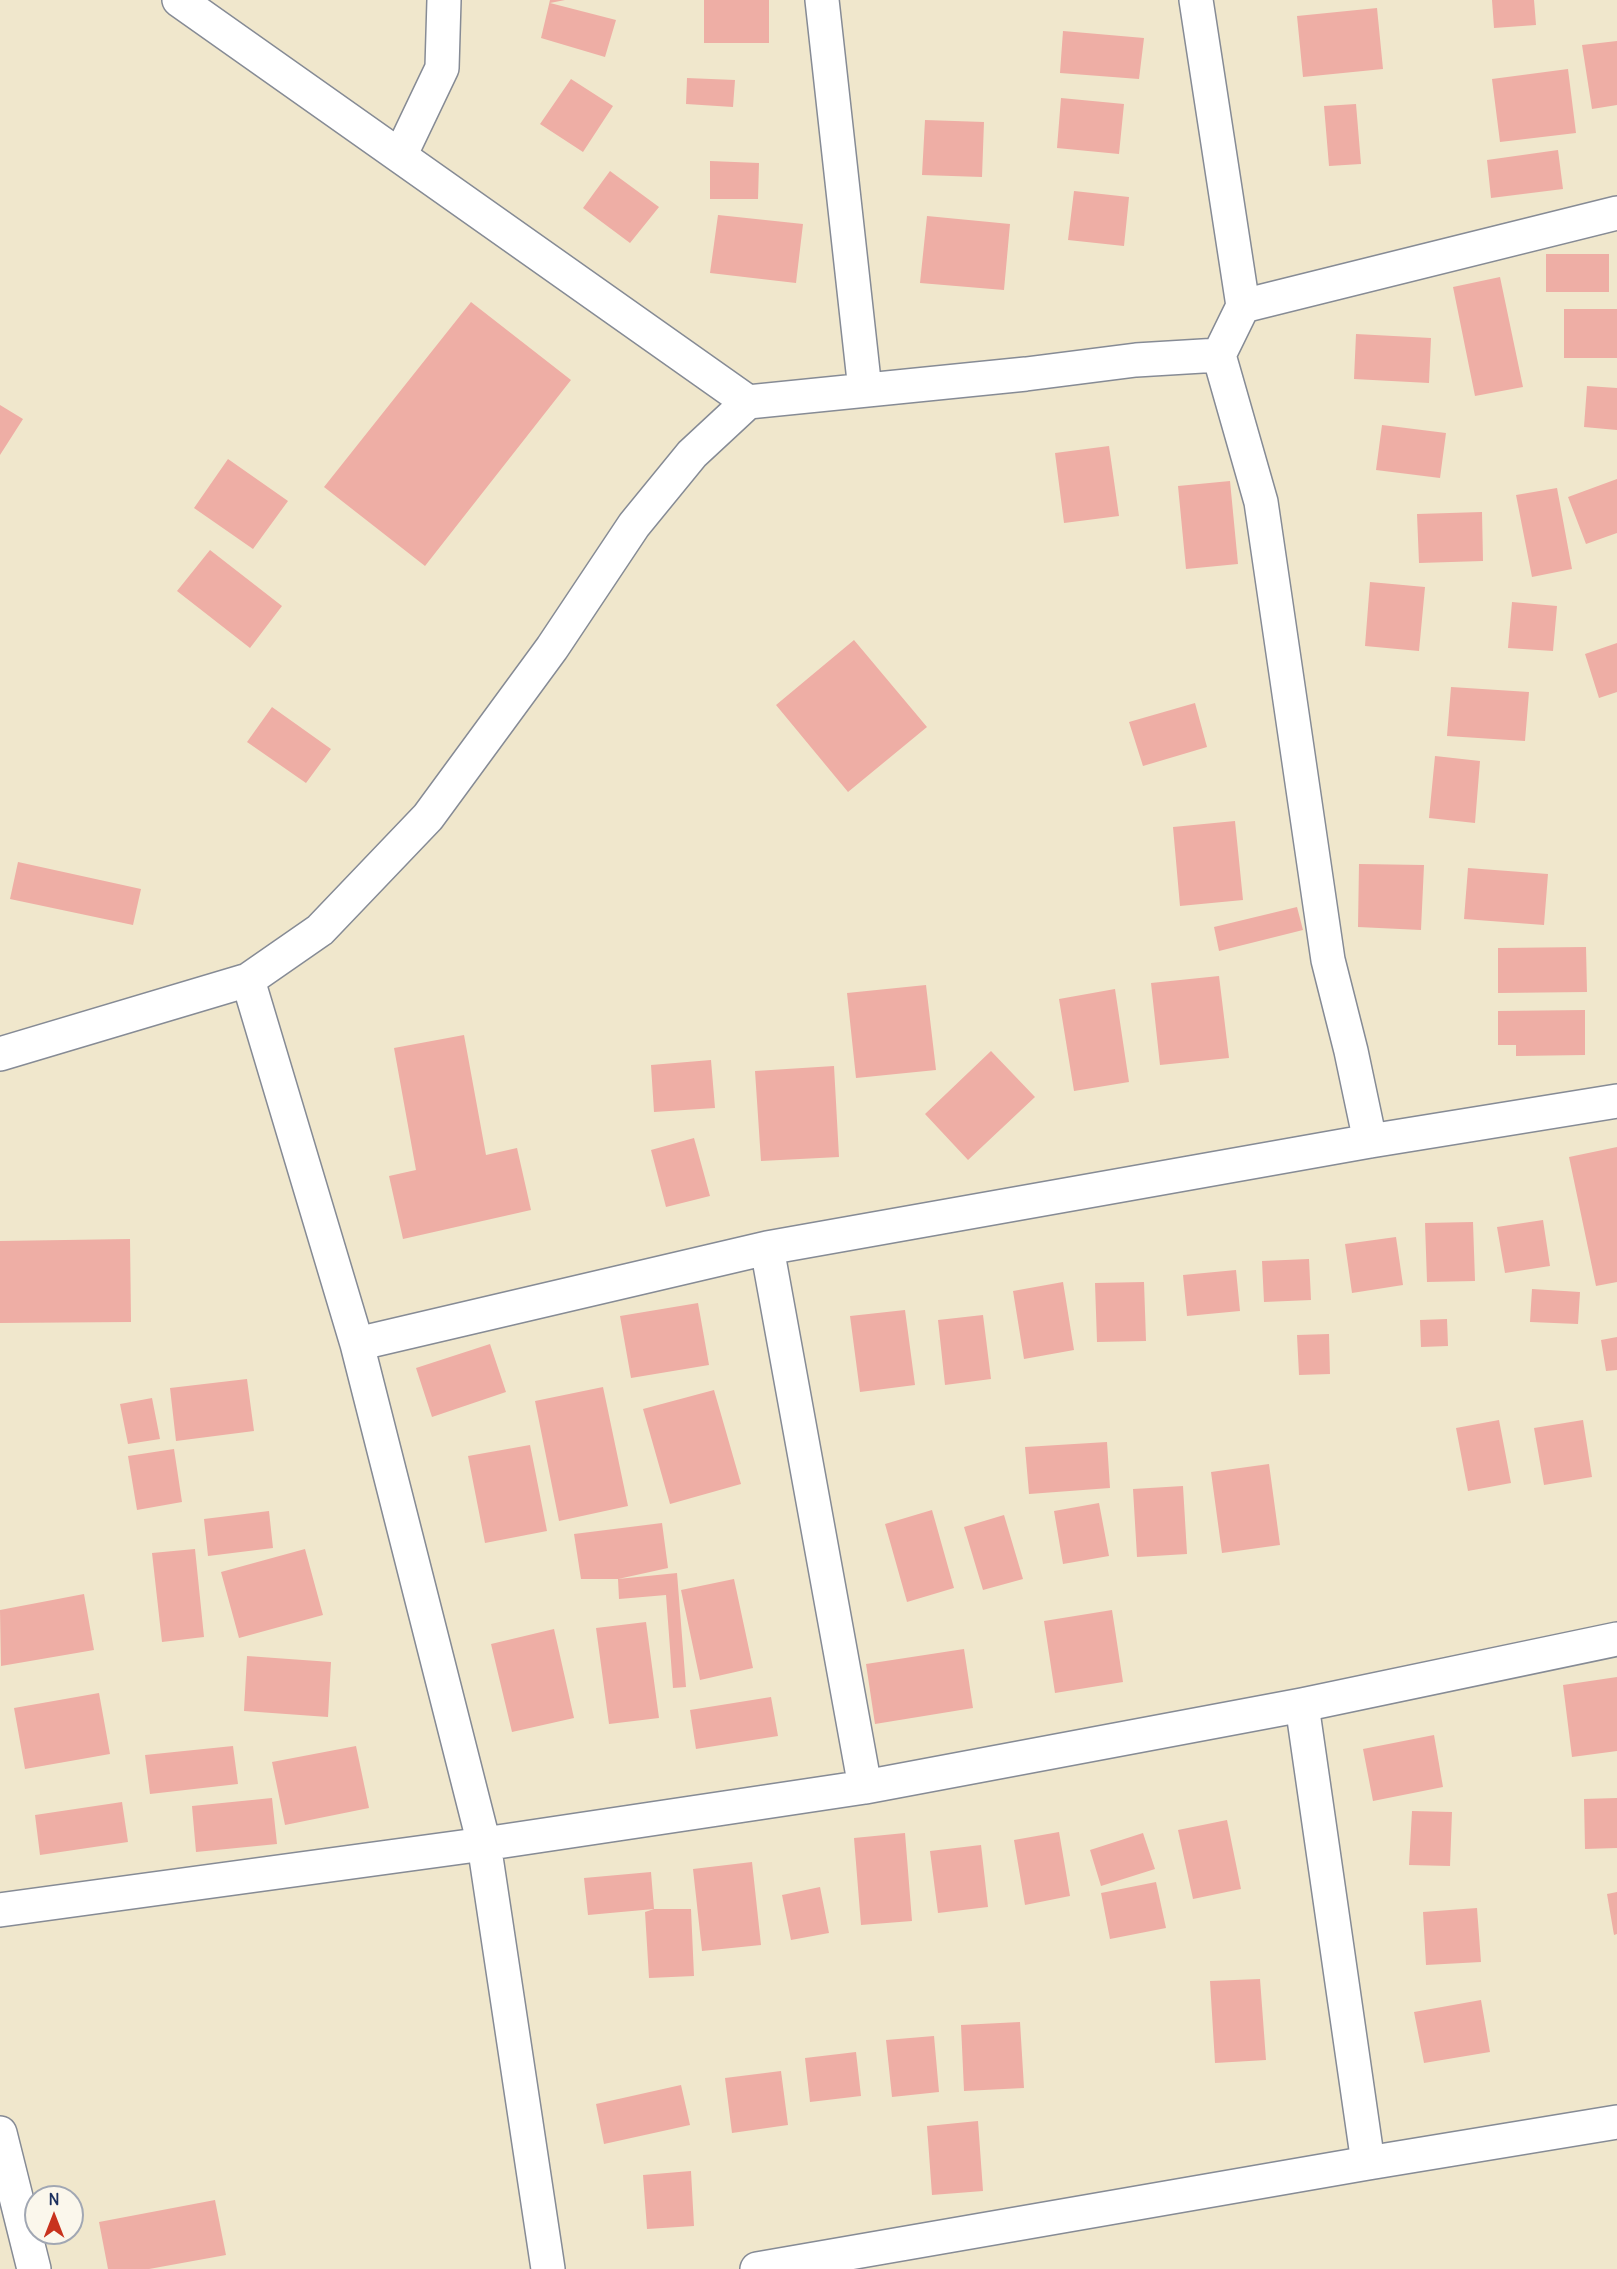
<!DOCTYPE html>
<html>
<head>
<meta charset="utf-8">
<style>
	body { margin:0 }
	#map { position:relative; width:1617px; height:2269px; overflow:hidden; background:#f0e7cc; font-family:Delius,sans-serif }
	canvas { display:block }
	.north { position:absolute; left:24px; top:2185px; width:60px; height:60px; box-sizing:border-box; background:#fbf7ec; border:2px solid #a1a7b3; border-radius:50%; rotate:0deg; font-size:16px; font-weight:700; line-height:24px; text-align:center; color:#1b2f5e }
	.north::after { content:''; display:block; margin:auto; width:21px; height:27px; background:#c8321e; clip-path:polygon(50% 0,100% 100%,50% 72%,0 100%) }
</style>
</head>
<body>
<div id="map">
<canvas width="1617" height="2269"></canvas>
<div class="north">N</div>
</div>
<script>
const c = document.querySelector('canvas').getContext('2d');
c.lineJoin = 'round';
function fillPath(path, color) {
  c.fillStyle = color;
  c.fill(path, 'evenodd');
}
function shape(rows) {
  const path = new Path2D();
  for (const r of rows) {
    path.moveTo(r[0], r[1]);
    for (let i = 2; i < r.length; i += 2) path.lineTo(r[i], r[i + 1]);
  }
  return path;
}
function stroke(path, color, width, dash) {
  c.strokeStyle = color;
  c.lineWidth = width;
  c.lineCap = dash ? 'butt' : 'round';
  c.setLineDash(dash || []);
  c.stroke(path);
}
fillPath(shape([
	[550,0,565,0,550,3,616,20,605,57,541,38],
	[704,0,769,0,769,43,704,43],
	[1492,0,1534,0,1536,25,1494,28],
	[1377,8,1383,69,1303,77,1297,16],
	[1063,31,1144,38,1139,79,1060,73],
	[1617,41,1617,105,1592,109,1582,45],
	[1568,69,1576,133,1500,142,1492,79],
	[687,78,735,80,733,107,686,104],
	[571,79,613,106,583,152,540,124],
	[1061,98,1124,104,1119,154,1057,148],
	[1356,104,1361,164,1329,166,1324,106],
	[925,120,984,122,982,177,922,175],
	[1558,150,1563,189,1491,198,1487,160],
	[710,161,759,163,758,199,710,199],
	[610,171,659,207,630,243,583,208],
	[1074,191,1129,197,1124,246,1068,240],
	[718,215,803,224,796,283,710,273],
	[927,216,1010,224,1004,290,920,283],
	[1546,254,1609,254,1609,292,1546,292],
	[1500,277,1523,387,1475,396,1453,287],
	[471,302,571,380,425,566,324,487],
	[1564,309,1617,309,1617,358,1564,358],
	[1356,334,1431,338,1429,383,1354,379],
	[1587,386,1617,388,1617,430,1584,427],
	[0,405,23,419,0,455],
	[1382,425,1446,433,1440,478,1376,470],
	[1109,446,1119,516,1064,523,1055,453],
	[228,459,288,501,253,549,194,508],
	[1617,479,1617,533,1586,544,1568,497],
	[1230,481,1238,564,1186,569,1178,486],
	[1557,488,1572,569,1532,577,1516,495],
	[1482,512,1483,561,1419,563,1417,514],
	[210,550,282,606,250,648,177,591],
	[1370,582,1425,587,1419,651,1365,646],
	[1512,602,1557,606,1553,651,1508,648],
	[854,640,927,727,848,792,776,705],
	[1617,643,1617,692,1599,698,1585,654],
	[1451,687,1529,692,1525,741,1447,736],
	[1195,703,1207,747,1143,766,1129,722],
	[272,707,331,749,306,783,247,742],
	[1435,756,1480,761,1475,823,1429,818],
	[1235,821,1243,900,1180,906,1173,827],
	[18,862,141,889,133,925,10,899],
	[1359,864,1424,865,1421,930,1358,927],
	[1468,868,1548,874,1544,925,1464,919],
	[1297,907,1303,930,1219,951,1214,927],
	[1586,947,1587,992,1498,993,1498,948],
	[1219,976,1229,1058,1160,1065,1151,983],
	[926,985,936,1070,856,1078,847,993],
	[1115,989,1129,1082,1074,1091,1059,999],
	[1585,1010,1585,1055,1516,1056,1516,1045,1498,1045,1498,1011],
	[464,1035,486,1155,517,1148,531,1210,403,1239,389,1176,416,1170,394,1048],
	[991,1051,1035,1097,968,1160,925,1114],
	[711,1060,715,1108,654,1112,651,1065],
	[834,1066,839,1157,761,1161,755,1071],
	[694,1138,710,1196,666,1207,651,1150],
	[1617,1147,1617,1282,1596,1286,1569,1157],
	[1543,1220,1550,1266,1505,1273,1497,1227],
	[1473,1222,1475,1281,1427,1282,1425,1223],
	[1396,1237,1403,1285,1352,1293,1345,1244],
	[130,1239,131,1322,0,1323,0,1241],
	[1309,1259,1311,1300,1264,1302,1262,1261],
	[1236,1270,1240,1311,1187,1316,1183,1275],
	[1063,1282,1074,1350,1024,1359,1013,1291],
	[1144,1282,1146,1341,1097,1342,1095,1283],
	[1532,1289,1580,1292,1578,1324,1530,1322],
	[698,1303,709,1365,631,1378,620,1316],
	[905,1310,915,1385,860,1392,850,1316],
	[983,1315,991,1379,945,1385,938,1320],
	[1447,1319,1448,1346,1421,1347,1420,1320],
	[1329,1334,1330,1374,1299,1375,1297,1335],
	[1617,1337,1617,1370,1606,1371,1601,1340],
	[490,1344,506,1392,432,1417,416,1368],
	[247,1379,254,1431,176,1441,170,1388],
	[603,1387,628,1506,559,1521,535,1401],
	[714,1390,741,1484,670,1504,643,1409],
	[152,1398,160,1439,128,1444,120,1404],
	[1499,1420,1511,1483,1468,1491,1456,1428],
	[1583,1420,1592,1477,1544,1485,1534,1428],
	[1107,1442,1110,1488,1029,1494,1025,1447],
	[530,1445,547,1531,485,1543,468,1456],
	[174,1449,182,1502,137,1510,128,1456],
	[1269,1464,1280,1545,1222,1553,1211,1472],
	[1183,1486,1187,1554,1137,1557,1133,1489],
	[1099,1503,1109,1556,1063,1564,1054,1511],
	[932,1510,954,1588,907,1602,885,1524],
	[269,1511,273,1548,208,1556,204,1519],
	[1004,1515,1023,1579,983,1590,964,1527],
	[662,1523,668,1568,618,1579,581,1579,574,1534],
	[195,1549,204,1637,162,1642,152,1553],
	[305,1549,323,1615,239,1638,221,1572],
	[677,1573,686,1687,673,1688,666,1595,619,1599,618,1579],
	[734,1579,753,1668,700,1680,681,1590],
	[84,1594,94,1650,1,1666,0,1610],
	[1112,1610,1123,1682,1055,1693,1044,1621],
	[646,1622,659,1718,609,1724,596,1628],
	[554,1629,574,1718,512,1732,491,1644],
	[964,1649,973,1708,875,1724,866,1664],
	[247,1656,331,1662,328,1717,244,1711],
	[1617,1677,1617,1751,1572,1757,1563,1685],
	[99,1693,110,1754,25,1769,14,1708],
	[771,1697,778,1736,696,1749,690,1710],
	[1434,1735,1443,1787,1373,1801,1363,1749],
	[233,1746,238,1784,150,1794,145,1755],
	[356,1746,369,1808,285,1825,272,1762],
	[272,1798,277,1844,196,1852,192,1806],
	[1617,1798,1617,1848,1585,1849,1584,1799],
	[122,1802,128,1842,40,1855,35,1815],
	[1412,1811,1452,1812,1450,1866,1409,1865],
	[1227,1820,1241,1889,1193,1899,1178,1830],
	[1059,1832,1070,1896,1025,1905,1014,1840],
	[905,1833,912,1921,861,1925,854,1838],
	[1143,1833,1155,1869,1101,1886,1090,1850],
	[981,1845,988,1907,938,1913,930,1851],
	[752,1862,761,1945,702,1951,693,1869],
	[651,1872,654,1909,588,1915,584,1878],
	[1156,1882,1166,1928,1110,1939,1101,1893],
	[820,1887,829,1933,791,1940,782,1895],
	[1617,1892,1617,1934,1614,1935,1607,1894],
	[1477,1908,1481,1962,1426,1965,1423,1912],
	[654,1909,691,1909,694,1976,649,1978,645,1912],
	[1260,1979,1266,2060,1215,2063,1210,1981],
	[1481,2000,1490,2052,1424,2063,1414,2012],
	[1020,2022,1024,2088,964,2091,961,2025],
	[934,2036,939,2092,892,2097,886,2040],
	[856,2052,861,2096,810,2102,805,2058],
	[781,2071,788,2125,732,2133,725,2078],
	[681,2085,690,2125,604,2144,596,2104],
	[978,2121,983,2191,932,2195,927,2126],
	[691,2171,694,2226,647,2229,643,2175],
	[215,2200,226,2255,149,2269,108,2269,99,2222]
]), '#eeaea5');
const minor = shape([
	[179,0,748,402],
	[822,0,865,390],
	[1196,0,1243,306],
	[400,156,442,68,444,0],
	[1219,355,1243,306,1617,213],
	[248,980,357,1344,484,1844,548,2269],
	[0,1054,248,980,320,930,428,817,552,648,634,525,692,454,748,402,1026,374,1136,360,1219,355,1261,502,1328,960,1351,1051,1370,1141],
	[767,1248,865,1787],
	[357,1344,767,1248,1370,1141,1617,1101],
	[1302,1705,1368,2163],
	[0,1910,484,1844,865,1787,1302,1705,1617,1639],
	[0,2133,34,2269],
	[757,2269,1368,2163,1617,2122]
]);
stroke(minor, '#868b95', 36);
stroke(minor, '#fff', 33);
</script>
</body>
</html>
